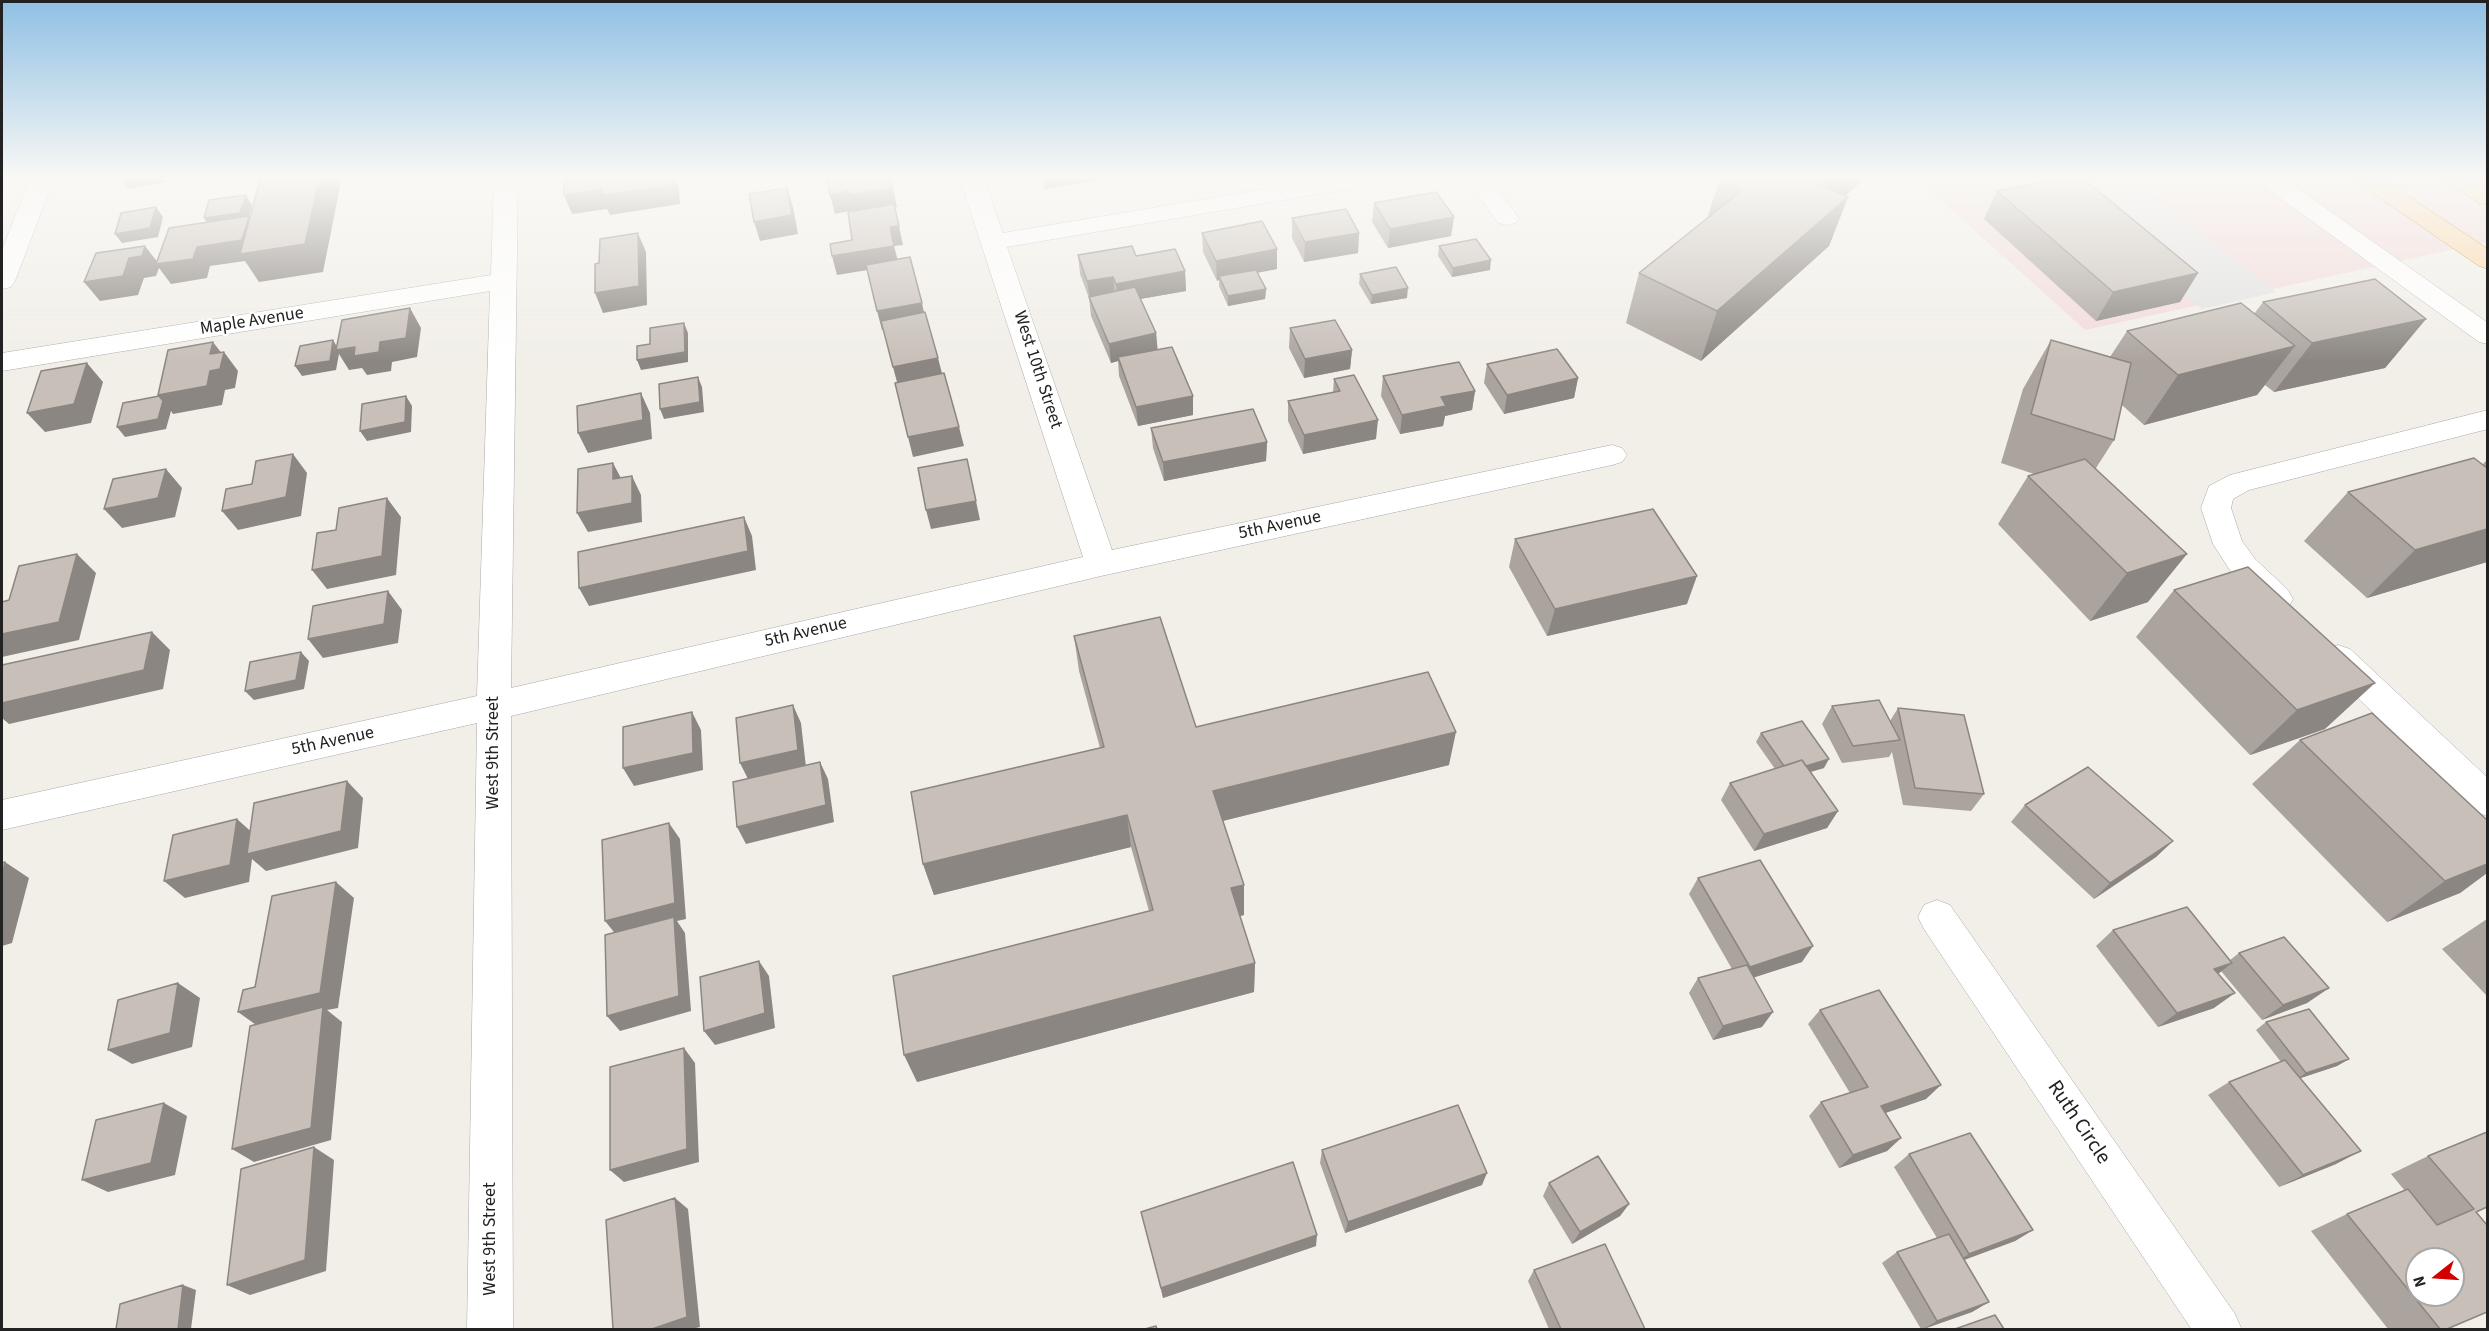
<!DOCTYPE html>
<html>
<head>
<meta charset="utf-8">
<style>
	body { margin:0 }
	#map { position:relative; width:2489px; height:1331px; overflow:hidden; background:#f2efe9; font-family:"Source Sans 3",sans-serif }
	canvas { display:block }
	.frame { position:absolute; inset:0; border:3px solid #222; pointer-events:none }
	.north { position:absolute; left:2405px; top:1247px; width:60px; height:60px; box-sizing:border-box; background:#fff; border:2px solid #a7a7a7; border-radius:50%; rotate:253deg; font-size:16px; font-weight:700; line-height:24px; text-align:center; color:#222 }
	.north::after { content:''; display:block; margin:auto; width:21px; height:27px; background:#d40000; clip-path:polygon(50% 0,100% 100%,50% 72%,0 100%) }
</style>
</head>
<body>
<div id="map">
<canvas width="2489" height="1331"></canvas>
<div class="frame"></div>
<div class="north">N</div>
</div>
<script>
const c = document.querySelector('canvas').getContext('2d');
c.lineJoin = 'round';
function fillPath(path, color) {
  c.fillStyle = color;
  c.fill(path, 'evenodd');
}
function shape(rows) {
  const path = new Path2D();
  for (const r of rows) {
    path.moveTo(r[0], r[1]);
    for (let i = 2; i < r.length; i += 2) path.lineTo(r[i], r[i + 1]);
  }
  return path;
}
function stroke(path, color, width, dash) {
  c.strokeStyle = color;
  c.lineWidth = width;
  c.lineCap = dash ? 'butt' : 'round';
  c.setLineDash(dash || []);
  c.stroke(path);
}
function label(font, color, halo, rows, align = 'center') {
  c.font = font + ' "Source Sans 3",sans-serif';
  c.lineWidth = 4.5;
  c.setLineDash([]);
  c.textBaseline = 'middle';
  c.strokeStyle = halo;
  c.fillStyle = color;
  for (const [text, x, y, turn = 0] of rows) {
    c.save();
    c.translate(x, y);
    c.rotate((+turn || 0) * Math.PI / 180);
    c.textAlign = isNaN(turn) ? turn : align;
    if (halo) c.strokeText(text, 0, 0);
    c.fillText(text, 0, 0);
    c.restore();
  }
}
fillPath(shape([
	[1914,176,2487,176,2487,242,2085,330]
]), '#f2dad9');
fillPath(shape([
	[1947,176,2128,176,2276,292,2202,309,2050,183,1991,215]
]), '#e2e2e2');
const minor = shape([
	[31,176,55,176,15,281,11,287,2,289,2,250,31,176],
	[494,176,518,176,511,688,1083,557,959,176,983,176,1003,233,1343,176,1395,176,1391,181,1383,183,1007,247,1112,550,1612,445,1622,448,1627,455,1622,462,1612,465,1101,576,511,716,513,1330,467,1330,477,723,2,830,2,800,477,696,490,291,2,371,2,353,491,275,494,176],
	[1455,176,1483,176,1491,181,1519,218,1516,223,1507,225,1498,223,1475,191,1459,181,1455,176],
	[2253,176,2280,176,2488,323,2488,344,2479,342,2257,181,2253,176],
	[2488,410,2488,429,2249,490,2233,499,2231,508,2242,541,2255,559,2288,590,2293,599,2288,608,2277,611,2266,608,2233,575,2213,544,2201,508,2209,486,2230,475,2488,410],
	[2338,645,2350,649,2488,778,2488,816,2475,812,2326,667,2322,658,2326,649,2338,645],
	[1937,900,1950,905,2235,1314,2242,1330,2192,1330,1924,929,1918,917,1924,905,1937,900]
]);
const major = shape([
	[2351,176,2378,176,2488,249,2488,269,2479,266,2355,181,2351,176],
	[2441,176,2469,176,2488,187,2488,205,2479,203,2445,181,2441,176]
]);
stroke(minor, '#a9a9a9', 1);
stroke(major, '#a06b00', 1);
fillPath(minor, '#fff');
fillPath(major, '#fcd6a4');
fillPath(shape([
	[1040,176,1123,176,1045,189],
	[1725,176,1866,176,1864,179,1846,196,1848,197,1829,246,1701,361,1626,323,1639,273,1707,219,1719,180],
	[1997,191,2198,273,2180,302,2096,321,1984,219],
	[1374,203,1454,217,1451,236,1388,248,1372,222],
	[1292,218,1359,233,1358,253,1304,262,1292,238],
	[1202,233,1277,249,1277,269,1257,272,1266,289,1265,299,1228,306,1219,286,1219,280,1217,281,1203,252],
	[1439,246,1490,270,1452,277,1438,256],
	[1078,255,1185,271,1186,291,1140,299,1156,333,1157,349,1193,415,1138,426,1119,376,1118,361,1111,363,1091,316,1089,298,1080,274],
	[1360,274,1407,298,1371,304,1359,284],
	[2263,302,2426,319,2385,368,2274,392,2265,385,2257,395,2144,425,2122,405,2114,440,2096,468,2148,602,2090,621,1998,524,2028,476,2034,474,2001,463,2023,389,2051,340,2110,357,2127,331,2254,314],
	[1290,328,1352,350,1350,369,1304,378,1289,348],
	[1487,364,1578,378,1574,398,1504,414,1484,383],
	[1383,376,1475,391,1472,410,1445,416,1443,426,1400,434,1381,396],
	[1334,379,1376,439,1303,454,1288,421,1288,401,1333,393],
	[1151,428,1267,442,1266,461,1164,481,1153,448],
	[2487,460,2487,562,2367,598,2304,541,2348,492,2483,464],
	[1515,539,1687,604,1547,636,1509,567],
	[2174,590,2325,729,2250,755,2136,637],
	[1074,636,1196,727,1449,765,1223,821,1244,885,1244,915,1240,916,1255,963,1254,992,917,1082,1149,911,1131,847,934,895,923,864,1100,748,1079,671],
	[1832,706,1890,721,1898,708,1984,794,1971,811,1903,805,1892,752,1889,757,1842,763,1822,724],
	[1761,733,1824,768,1810,772,1838,811,1827,828,1754,851,1721,800,1730,783,1775,769,1756,742],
	[2300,740,2487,820,2487,873,2460,893,2387,922,2252,784],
	[2025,805,2173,841,2156,857,2094,899,2011,822],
	[1698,878,1802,962,1754,977,1762,1027,1713,1040,1689,993,1698,978,1732,969,1689,894],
	[2487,919,2487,996,2442,949],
	[2113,930,2230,960,2239,953,2329,988,2307,1003,2262,1020,2221,971,2218,974,2214,1008,2158,1027,2096,946],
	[1820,1010,1926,1099,1885,1113,1901,1138,1887,1151,1839,1168,1809,1116,1821,1102,1850,1093,1808,1024],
	[2266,1022,2349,1059,2337,1066,2300,1078,2336,1164,2279,1187,2208,1095,2229,1082,2281,1062,2256,1030],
	[1322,1150,1482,1185,1345,1233,1320,1163],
	[1909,1154,2033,1230,2015,1241,1964,1260,1989,1302,1972,1312,1924,1329,1921,1329,1882,1263,1897,1252,1937,1238,1894,1167],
	[2428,1156,2476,1212,2447,1329,2388,1329,2311,1231,2347,1214,2405,1191,2391,1174],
	[1549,1183,1629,1204,1620,1216,1572,1244,1543,1196],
	[1141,1212,1316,1246,1163,1298],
	[1534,1270,1645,1329,1549,1329,1528,1281]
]), '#aba49e');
fillPath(shape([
	[118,176,168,176,166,182,128,189],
	[320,176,338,176,341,182,323,272,259,282,245,261,210,266,207,278,171,284,159,268,156,276,144,278,138,295,100,301,84,282,129,258,145,246,159,264,197,247,249,216,262,235],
	[672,176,675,176,679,187,680,204,610,215,607,209,572,214,564,195],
	[1043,176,1123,176,1045,189],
	[1831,176,1866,176,1864,179,1802,234,1821,185],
	[787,188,793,207,798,234,760,241,754,222],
	[893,188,897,207,895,207,903,245,894,246,899,265,837,275,832,256,890,227,854,210,835,214,830,195,849,191],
	[246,195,252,205,247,223,211,228,204,218],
	[1848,197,1829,246,1701,361,1717,311],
	[156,207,163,217,158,237,122,243,115,234],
	[1454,217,1451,236,1388,248,1390,229],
	[638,233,646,252,647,305,603,313,595,293],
	[1359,233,1358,253,1304,262,1305,242],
	[1277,249,1277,269,1221,280,1219,276,1219,280,1217,281,1216,261],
	[1491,260,1490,270,1452,277,1453,268],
	[1185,271,1186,291,1117,303,1116,284],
	[2198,273,2180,302,2096,321,2113,292],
	[1113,277,1115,296,1090,300,1087,281],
	[1408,288,1407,298,1371,304,1372,295],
	[1266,289,1265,299,1228,306,1228,296],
	[922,303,926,322,882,330,877,311],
	[410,308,421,328,417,357,392,362,391,371,367,375,362,368,349,370,339,354,336,370,302,376,295,366,333,340,339,350,380,342],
	[2426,319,2385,368,2274,392,2312,343],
	[684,323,688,333,688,362,641,370,637,360],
	[1156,333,1158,353,1118,357,1118,361,1111,363,1109,344],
	[213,342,223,355,224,352,238,371,235,388,225,390,222,405,173,414,171,411,166,429,125,437,117,427,163,401,158,395,210,354],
	[2295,346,2257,395,2144,425,2178,375],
	[1352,350,1350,369,1304,378,1305,359],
	[938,358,943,377,898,386,893,367],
	[87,363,103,382,91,423,45,432,27,413],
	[698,377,702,387,704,412,664,419,660,409],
	[1578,378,1574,398,1504,414,1507,395],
	[1475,391,1472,410,1445,416,1443,426,1400,434,1402,415,1441,397],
	[641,393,650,413,652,439,588,453,578,433],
	[406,396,412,406,411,432,367,441,360,431],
	[1193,396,1193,415,1138,426,1136,407],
	[1378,420,1376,439,1303,454,1304,435],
	[959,427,964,446,913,457,908,437],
	[1267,442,1266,461,1164,481,1163,462],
	[293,454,307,473,301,516,238,530,222,511],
	[613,463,623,482,613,479],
	[166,469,182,488,175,517,122,528,104,509],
	[632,476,641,495,642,522,588,532,577,513],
	[387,498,401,517,396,575,327,589,312,570],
	[976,501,980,520,931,529,926,510],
	[744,517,752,536,756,570,589,606,579,588],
	[2487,529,2487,562,2367,598,2415,550],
	[77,554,96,573,79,640,2,657,2,634],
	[2187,554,2148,602,2090,621,2127,573],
	[1697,576,1687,604,1547,636,1555,609],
	[388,591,402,610,398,643,323,658,308,639],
	[152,632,170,650,163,689,9,724,2,718,2,703],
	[301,652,309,661,304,689,254,700,245,691],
	[2375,683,2325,729,2250,755,2297,710],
	[793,705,801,723,806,767,749,781,740,763],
	[692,712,701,730,703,770,634,786,623,768],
	[1456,732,1449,765,1214,823,1213,791],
	[1829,759,1824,768,1783,780,1788,772],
	[820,762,828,779,834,822,746,844,737,827],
	[347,781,363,798,358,848,266,871,252,859,249,882,185,898,164,881,237,819,256,836],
	[1838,811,1827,828,1754,851,1764,834],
	[1127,815,1131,847,934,895,923,864],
	[669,823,680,839,686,919,677,921,685,933,691,1011,620,1031,607,1016,618,937,605,921],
	[2173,841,2156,857,2094,899,2110,883],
	[5,862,29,878,12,943,2,946,2,876],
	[2487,864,2487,873,2460,893,2387,922,2445,881],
	[336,882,354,898,338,1008,327,1010,342,1022,331,1140,254,1162,232,1149,259,1027,238,1012],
	[1244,885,1244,915,1232,918,1231,888],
	[1813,946,1802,962,1740,982,1750,967],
	[759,961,769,976,775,1028,715,1045,704,1031],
	[1255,963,1254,992,917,1082,904,1055],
	[2232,963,2213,978,2214,969],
	[178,983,200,998,192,1047,132,1064,108,1050],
	[2329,988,2307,1003,2262,1020,2283,1005],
	[2235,993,2214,1008,2158,1027,2177,1013],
	[1773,1012,1762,1027,1713,1040,1723,1026],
	[684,1048,695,1063,699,1162,624,1182,610,1170],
	[2349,1059,2337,1066,2295,1080,2306,1073],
	[1941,1085,1926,1099,1868,1119,1881,1106],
	[164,1103,187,1116,175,1175,108,1192,82,1180],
	[1901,1138,1887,1151,1839,1168,1853,1155],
	[314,1147,334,1160,326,1271,250,1295,227,1285],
	[2361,1151,2336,1164,2279,1187,2303,1175],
	[1487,1173,1482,1185,1345,1233,1348,1222],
	[675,1198,688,1209,700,1327,692,1329,652,1329],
	[1629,1204,1620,1216,1572,1244,1580,1232],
	[2033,1230,2015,1241,1953,1264,1969,1254],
	[1317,1235,1316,1246,1163,1298,1161,1288],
	[183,1285,196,1290,191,1329,178,1329],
	[1989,1302,1972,1312,1923,1329,1937,1321]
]), '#8b8681');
const building = shape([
	[261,176,320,176,305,244,240,254,261,176],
	[575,176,672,176,673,185,602,195,602,189,564,195,564,179,574,178,575,176],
	[839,176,889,176,893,188,850,195,849,191,830,195,826,178,839,176],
	[1725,176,1831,176,1821,185,1848,197,1717,311,1639,273,1741,191,1719,180,1725,176],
	[2073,176,2080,176,2198,273,2113,292,1997,191,2073,176],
	[787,188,792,215,754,222,749,194,787,188],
	[1436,192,1454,217,1390,229,1374,203,1436,192],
	[246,195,240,213,204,218,209,200,246,195],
	[894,204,899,226,890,227,894,246,832,256,830,244,852,240,848,212,894,204],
	[156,207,150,228,115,234,121,213,156,207],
	[1346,209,1359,233,1305,242,1292,218,1346,209],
	[249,216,242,240,197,247,193,259,156,264,169,228,249,216],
	[1262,221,1277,249,1216,261,1202,233,1262,221],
	[638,233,639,286,595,293,595,264,599,263,600,239,638,233],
	[1476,239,1491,260,1453,268,1439,246,1476,239],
	[145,246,142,256,129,258,123,276,84,282,96,253,145,246],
	[1132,246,1136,256,1175,249,1185,271,1116,284,1113,277,1087,281,1078,255,1132,246],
	[910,257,922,303,877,311,866,265,910,257],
	[1396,267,1408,288,1372,295,1360,274,1396,267],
	[1256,270,1266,289,1228,296,1219,276,1256,270],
	[2375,279,2426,319,2312,343,2263,302,2375,279],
	[1135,287,1156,333,1109,344,1089,297,1135,287],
	[2241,303,2295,346,2178,375,2127,331,2241,303],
	[410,308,406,338,380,342,379,352,354,356,355,347,336,350,342,320,410,308],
	[925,312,938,358,893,367,881,321,925,312],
	[1335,320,1352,350,1305,359,1290,328,1335,320],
	[684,323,685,352,637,360,637,346,650,344,650,328,684,323],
	[333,340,330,361,295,366,300,346,333,340],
	[2051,340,2131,363,2114,440,2031,414,2051,340],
	[213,342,210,354,224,352,220,369,210,371,207,386,158,395,168,350,213,342],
	[1172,347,1193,396,1136,407,1118,357,1172,347],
	[1557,349,1578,378,1507,395,1487,364,1557,349],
	[1459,362,1475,391,1441,397,1446,406,1402,415,1383,376,1459,362],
	[87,363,74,404,27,413,41,371,87,363],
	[944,373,959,427,908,437,895,383,944,373],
	[1354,375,1378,420,1304,435,1288,401,1340,391,1334,379,1354,375],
	[698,377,700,402,660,409,659,384,698,377],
	[641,393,643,420,578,433,577,406,641,393],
	[159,396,163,401,158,419,117,427,123,403,159,396],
	[406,396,405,422,360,431,362,404,406,396],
	[1253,409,1267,442,1163,462,1151,428,1253,409],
	[293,454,286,497,222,511,226,489,252,484,256,461,293,454],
	[2474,458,2487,468,2487,529,2415,550,2348,492,2474,458],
	[967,459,976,501,926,510,918,468,967,459],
	[2085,459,2187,554,2127,573,2028,476,2085,459],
	[613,463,613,479,632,476,632,503,577,513,578,469,613,463],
	[166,469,158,498,104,509,113,479,166,469],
	[387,498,382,556,312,570,317,533,336,530,339,508,387,498],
	[1653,509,1697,576,1555,609,1515,539,1653,509],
	[744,517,748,551,579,588,578,552,744,517],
	[77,554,59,622,2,634,2,602,9,600,19,566,77,554],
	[2248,567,2375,683,2297,710,2174,590,2248,567],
	[388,591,384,624,308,639,313,606,388,591],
	[1160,617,1196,727,1428,672,1456,732,1213,791,1244,885,1231,888,1255,963,904,1055,893,976,1153,910,1127,815,923,864,911,792,1104,747,1074,636,1160,617],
	[152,632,144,670,2,703,2,665,152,632],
	[301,652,296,680,245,691,250,662,301,652],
	[1879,700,1900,740,1853,746,1832,706,1879,700],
	[793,705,798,750,740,763,736,718,793,705],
	[1898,708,1964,715,1984,794,1915,788,1898,708],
	[692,712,693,753,623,768,623,727,692,712],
	[2372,713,2487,820,2487,864,2445,881,2300,740,2372,713],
	[1802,721,1829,759,1806,766,1802,760,1784,766,1761,733,1802,721],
	[1802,760,1838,811,1764,834,1730,783,1802,760],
	[820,762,826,805,737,827,733,782,820,762],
	[2088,767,2173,841,2110,883,2025,805,2088,767],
	[347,781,341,831,247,854,254,803,347,781],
	[237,819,230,865,164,881,173,835,237,819],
	[669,823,675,903,605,921,602,840,669,823],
	[1760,860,1813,946,1750,967,1698,878,1760,860],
	[5,862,2,876,2,863,5,862],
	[336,882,320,993,238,1012,243,990,255,987,272,896,336,882],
	[2187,907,2232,963,2214,969,2235,993,2177,1013,2113,930,2187,907],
	[674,917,679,996,607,1016,605,935,674,917],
	[2284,937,2329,988,2283,1005,2239,953,2284,937],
	[759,961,765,1013,704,1031,700,977,759,961],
	[1747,965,1773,1012,1723,1026,1698,978,1747,965],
	[178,983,170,1033,108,1050,118,1000,178,983],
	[1879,990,1941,1085,1881,1106,1901,1138,1853,1155,1821,1102,1868,1087,1820,1010,1879,990],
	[323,1007,311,1128,232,1149,250,1026,323,1007],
	[2309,1009,2349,1059,2306,1073,2266,1022,2309,1009],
	[684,1048,687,1149,610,1170,610,1067,684,1048],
	[2285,1060,2361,1151,2303,1175,2229,1082,2285,1060],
	[164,1103,151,1163,82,1180,96,1120,164,1103],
	[1458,1105,1487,1173,1348,1222,1322,1150,1458,1105],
	[2487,1132,2487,1207,2476,1212,2487,1225,2487,1312,2447,1329,2440,1329,2347,1214,2408,1189,2437,1225,2474,1209,2428,1156,2487,1132],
	[2417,1259,2453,1259,2453,1295,2417,1295,2417,1259],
	[1970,1133,2033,1230,1969,1254,1909,1154,1970,1133],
	[314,1147,305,1260,227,1285,241,1169,314,1147],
	[1598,1156,1629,1204,1580,1232,1549,1183,1598,1156],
	[1293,1162,1317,1235,1161,1288,1141,1212,1293,1162],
	[675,1198,687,1317,652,1329,613,1329,606,1220,675,1198],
	[1949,1234,1989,1302,1937,1321,1897,1252,1949,1234],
	[1605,1244,1645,1329,1561,1329,1534,1270,1605,1244],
	[183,1285,178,1329,116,1329,120,1304,183,1285],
	[1995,1315,2004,1329,1955,1329,1995,1315],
	[1156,1326,1157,1329,1145,1329,1156,1326]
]);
fillPath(building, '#c7bfb8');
stroke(building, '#8b8681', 1.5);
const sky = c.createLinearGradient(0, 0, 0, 362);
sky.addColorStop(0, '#8fc0e4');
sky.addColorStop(0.49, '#f9f8f5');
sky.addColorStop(1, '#f9f8f500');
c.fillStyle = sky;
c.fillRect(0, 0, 2489, 362);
label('18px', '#222', '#fff', [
	["Maple Avenue",252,322,-9],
	["West 10th Street",1037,370,72],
	["5th Avenue",1280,526,-12],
	["5th Avenue",806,633,-13],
	["5th Avenue",333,742,-12],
	["West 9th Street",494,753,-90],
	["West 9th Street",491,1239,-90]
]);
label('21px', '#222', '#fff', [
	["Ruth Circle",2078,1123,56]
]);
</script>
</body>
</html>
